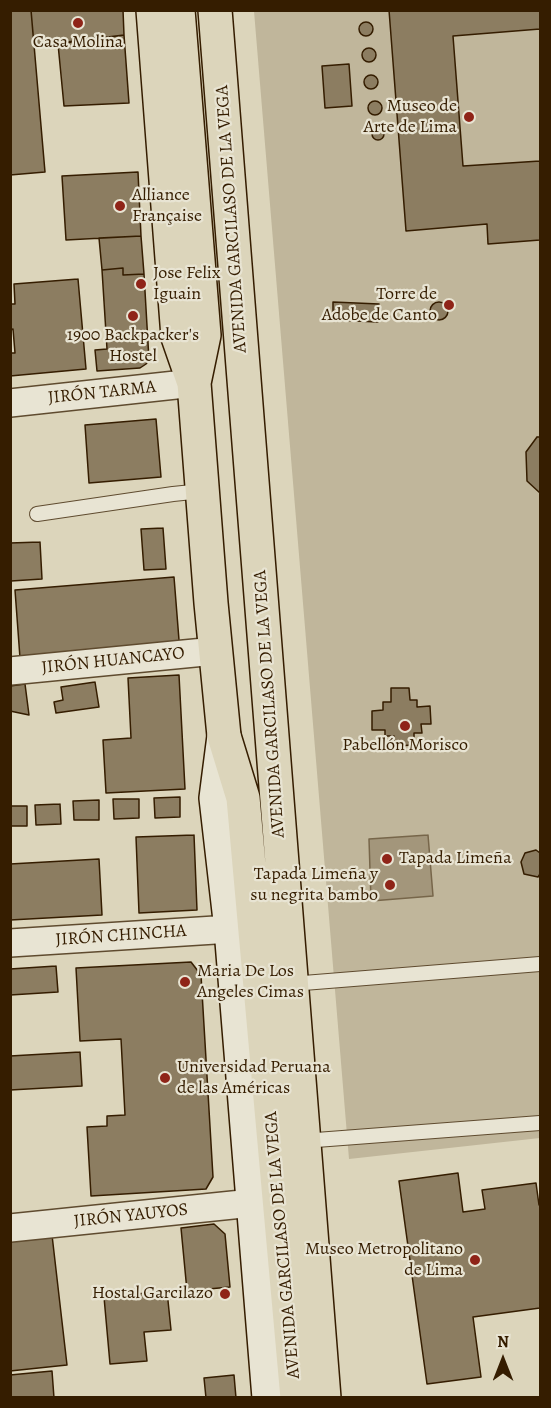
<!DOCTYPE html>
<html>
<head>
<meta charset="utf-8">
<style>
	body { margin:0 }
	#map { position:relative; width:551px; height:1408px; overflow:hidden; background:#dcd5bb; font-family:Alegreya,serif }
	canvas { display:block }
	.frame { position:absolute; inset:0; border:12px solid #351d00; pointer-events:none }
	.north { position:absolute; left:473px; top:1330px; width:60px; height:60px; -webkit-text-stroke:4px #e8e4d3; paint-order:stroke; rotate:0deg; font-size:16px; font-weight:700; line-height:24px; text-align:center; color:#351d00 }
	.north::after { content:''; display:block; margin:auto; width:21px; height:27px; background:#351d00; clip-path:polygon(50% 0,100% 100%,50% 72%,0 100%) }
</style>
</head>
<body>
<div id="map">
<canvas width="551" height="1408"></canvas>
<div class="frame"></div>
<div class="north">N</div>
</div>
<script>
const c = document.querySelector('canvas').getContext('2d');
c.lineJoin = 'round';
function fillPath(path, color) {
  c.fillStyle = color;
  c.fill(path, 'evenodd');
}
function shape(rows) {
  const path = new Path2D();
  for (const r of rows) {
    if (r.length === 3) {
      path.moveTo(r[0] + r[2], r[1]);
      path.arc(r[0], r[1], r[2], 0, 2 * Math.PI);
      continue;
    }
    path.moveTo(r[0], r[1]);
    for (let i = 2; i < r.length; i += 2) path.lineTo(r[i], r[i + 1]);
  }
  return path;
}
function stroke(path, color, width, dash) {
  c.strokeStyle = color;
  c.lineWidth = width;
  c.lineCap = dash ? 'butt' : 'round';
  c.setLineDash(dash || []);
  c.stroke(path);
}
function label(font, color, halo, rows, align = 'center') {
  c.font = font + ' Alegreya,serif';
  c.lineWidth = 4.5;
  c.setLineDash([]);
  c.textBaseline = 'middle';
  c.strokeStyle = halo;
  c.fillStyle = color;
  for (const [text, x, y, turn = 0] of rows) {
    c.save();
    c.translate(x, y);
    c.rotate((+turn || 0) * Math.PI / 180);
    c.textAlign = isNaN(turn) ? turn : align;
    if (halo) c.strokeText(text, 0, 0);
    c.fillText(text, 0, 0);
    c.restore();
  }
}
fillPath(shape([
	[254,11,540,11,540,1138,349,1159]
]), '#c0b69b');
const water = shape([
	[428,835,433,896,371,901,369,839,428,835]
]);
fillPath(water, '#a3967b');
stroke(water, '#77664a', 1.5);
const building = shape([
	[10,10,31,10,45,172,10,175,10,10],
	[31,10,123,10,124,35,34,46,31,10],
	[389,10,540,10,540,240,488,244,487,224,406,231,389,10],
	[366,29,7],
	[540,29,540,161,463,166,453,36,540,29],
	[124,35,129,103,64,106,58,44,124,35],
	[369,55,7],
	[349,64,352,106,325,108,322,66,349,64],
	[371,82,7],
	[375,108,7],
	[378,134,6],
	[138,172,141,236,66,240,62,176,138,172],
	[141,236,144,274,123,275,123,268,102,270,99,238,141,236],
	[123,268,123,275,144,274,149,360,146,364,140,368,97,371,95,350,107,349,102,270,123,268],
	[78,279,86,369,10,376,10,353,15,353,13,329,10,330,10,304,15,304,14,284,78,279],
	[439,311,9],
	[333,302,379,304,378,322,333,320,333,302],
	[156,419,161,477,89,483,85,425,156,419],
	[537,437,540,437,540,493,527,481,526,452,537,437],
	[163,528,166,569,144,570,141,529,163,528],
	[40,542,42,579,11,581,10,543,40,542],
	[174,577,179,640,172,645,20,658,15,590,174,577],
	[179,675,185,789,106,793,103,740,131,738,128,678,179,675],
	[95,682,99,707,56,713,54,702,63,700,61,687,95,682],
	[25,684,29,715,10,711,10,686,25,684],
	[391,688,409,688,410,700,417,700,417,707,430,706,431,724,421,724,422,733,414,733,414,745,394,746,394,736,385,736,385,730,372,730,372,711,383,710,383,702,391,702,391,688],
	[180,797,180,817,155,818,154,798,180,797],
	[113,799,139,799,139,818,114,819,113,799],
	[99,800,99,820,74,820,73,801,99,800],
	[60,804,61,824,36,825,35,805,60,804],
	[10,806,27,806,27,826,10,826,10,806],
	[194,835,197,910,139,913,136,837,194,835],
	[536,850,540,853,540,874,538,877,524,874,521,862,525,853,536,850],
	[99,859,102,915,10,920,10,864,99,859],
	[191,962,201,975,213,1177,206,1189,91,1196,87,1127,107,1126,107,1116,125,1115,121,1039,80,1041,76,968,191,962],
	[56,966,58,992,10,995,10,969,56,966],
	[80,1052,82,1086,10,1090,10,1056,80,1052],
	[458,1173,463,1212,485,1209,482,1190,536,1183,539,1205,540,1205,540,1308,473,1317,481,1377,427,1384,399,1181,458,1173],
	[214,1224,225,1234,230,1287,187,1291,181,1228,214,1224],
	[52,1235,67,1365,10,1371,10,1240,52,1235],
	[167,1291,171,1330,144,1332,147,1361,110,1364,104,1297,167,1291],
	[52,1371,54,1398,10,1398,10,1375,52,1371],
	[234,1375,236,1398,206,1398,204,1378,234,1375]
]);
fillPath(building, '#8c7d61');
stroke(building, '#351d00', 1.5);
const service = shape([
	[37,514,173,494,202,491],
	[291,984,540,964],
	[303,1141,540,1123]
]);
const minor = shape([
	[10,403,194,383],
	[10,671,215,651],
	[10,943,231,929],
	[10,1228,252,1203]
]);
const secondary = shape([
	[224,736,216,798,231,929,269,1398]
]);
const primary = shape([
	[153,10,178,337,194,383,211,603,224,736,243,798,297,1398],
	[178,10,204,335,194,383],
	[215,10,324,1398]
]);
stroke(service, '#5f4b2f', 16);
stroke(minor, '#5f4b2f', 30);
stroke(secondary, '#351d00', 36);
stroke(primary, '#351d00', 36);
stroke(service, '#e8e4d3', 14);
stroke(minor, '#e8e4d3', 27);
stroke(secondary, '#e8e4d3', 33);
stroke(primary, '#dcd5bb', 33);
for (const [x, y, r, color] of [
	[78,23,6,"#8f2418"],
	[469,117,6,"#8f2418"],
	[120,206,6,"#8f2418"],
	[141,284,6,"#8f2418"],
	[449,305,6,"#8f2418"],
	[133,316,6,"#8f2418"],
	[405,726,6,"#8f2418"],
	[387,859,6,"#8f2418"],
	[390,885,6,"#8f2418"],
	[185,982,6,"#8f2418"],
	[165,1078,6,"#8f2418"],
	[475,1260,6,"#8f2418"],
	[225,1294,6,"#8f2418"]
]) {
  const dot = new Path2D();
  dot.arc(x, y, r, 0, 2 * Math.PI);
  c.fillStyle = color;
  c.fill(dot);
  stroke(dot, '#e8e4d3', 2);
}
label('18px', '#351d00', '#e8e4d3', [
	["Casa Molina",78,43,"center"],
	["Museo de",457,107],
	["Arte de Lima",457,128],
	["Alliance",132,196,"left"],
	["Française",132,217,"left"],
	["Jose Felix",153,274,"left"],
	["Iguain",153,295,"left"],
	["Torre de",437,295],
	["Adobe de Canto",437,316],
	["1900 Backpacker's",133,336,"center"],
	["Hostel",133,357,"center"],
	["Pabellón Morisco",405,746,"center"],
	["Tapada Limeña",399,859,"left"],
	["Tapada Limeña y",378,875],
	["su negrita bambo",378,896],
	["Maria De Los",197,972,"left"],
	["Angeles Cimas",197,993,"left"],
	["Universidad Peruana",177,1068,"left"],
	["de las Américas",177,1089,"left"],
	["Museo Metropolitano",463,1250],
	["de Lima",463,1271],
	["Hostal Garcilazo",213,1294]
], 'right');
label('18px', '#351d00', '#e8e4d3', [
	["AVENIDA GARCILASO DE LA VEGA",232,219,-94],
	["JIRÓN TARMA",102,393,-6],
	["JIRÓN HUANCAYO",113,661,-6],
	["AVENIDA GARCILASO DE LA VEGA",270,704,-94],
	["JIRÓN CHINCHA",121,936,-4],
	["JIRÓN YAUYOS",131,1216,-6],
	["AVENIDA GARCILASO DE LA VEGA",283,1245,-95]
]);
</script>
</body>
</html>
